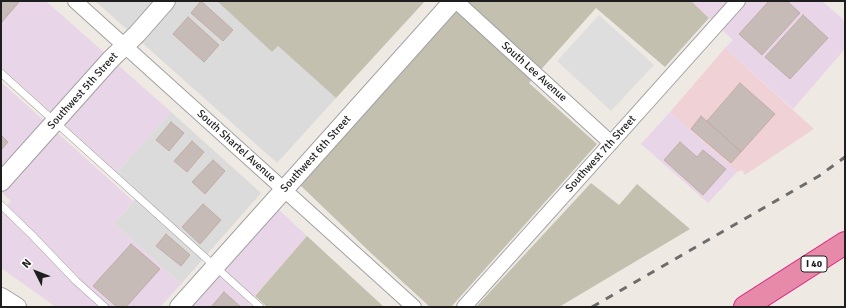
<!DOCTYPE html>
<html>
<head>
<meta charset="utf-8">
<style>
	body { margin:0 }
	#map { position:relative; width:846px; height:308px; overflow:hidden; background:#efe9e3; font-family:Signika,sans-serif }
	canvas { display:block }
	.frame { position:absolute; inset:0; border:2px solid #1e1e1e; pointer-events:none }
	.north { position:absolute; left:16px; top:252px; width:40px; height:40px; -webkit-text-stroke:3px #fff; paint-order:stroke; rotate:312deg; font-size:11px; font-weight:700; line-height:16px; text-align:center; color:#1e1e1e }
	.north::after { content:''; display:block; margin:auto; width:14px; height:18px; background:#1e1e1e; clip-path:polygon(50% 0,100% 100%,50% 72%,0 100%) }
</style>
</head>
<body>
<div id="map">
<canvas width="846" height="308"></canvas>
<div class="frame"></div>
<div class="north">N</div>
</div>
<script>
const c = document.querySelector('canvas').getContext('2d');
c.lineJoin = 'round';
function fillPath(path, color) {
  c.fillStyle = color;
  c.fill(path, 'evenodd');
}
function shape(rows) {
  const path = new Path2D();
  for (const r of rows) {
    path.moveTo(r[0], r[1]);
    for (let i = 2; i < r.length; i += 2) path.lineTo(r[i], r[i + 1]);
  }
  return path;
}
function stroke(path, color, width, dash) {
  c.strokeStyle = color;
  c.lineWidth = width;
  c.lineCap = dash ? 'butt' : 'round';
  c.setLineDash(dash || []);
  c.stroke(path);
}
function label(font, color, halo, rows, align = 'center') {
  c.font = font + ' Signika,sans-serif';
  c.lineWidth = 3.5;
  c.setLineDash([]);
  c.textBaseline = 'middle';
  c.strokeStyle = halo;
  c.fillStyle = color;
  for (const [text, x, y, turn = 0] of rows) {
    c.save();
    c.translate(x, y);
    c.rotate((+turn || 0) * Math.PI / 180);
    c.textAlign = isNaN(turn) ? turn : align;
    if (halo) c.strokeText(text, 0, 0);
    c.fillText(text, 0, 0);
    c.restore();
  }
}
fillPath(shape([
	[95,1,217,1,272,52,278,46,336,98,277,163],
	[171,112,261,193,181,284,114,224,140,193,117,172]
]), '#dcdbdb');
fillPath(shape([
	[725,48,814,129,745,175,742,170,737,172,670,112]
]), '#f0d2d6');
fillPath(shape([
	[1,1,46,1,171,112,117,172,1,67],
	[691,1,822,1,843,19,845,25,845,49,793,109,725,48,733,40],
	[1,82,133,201,114,224,181,284,160,307,56,307,1,268,1,212,11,201,1,192],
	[670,112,737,172,708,203,641,144],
	[277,208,307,236,248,303,252,307,189,307]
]), '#e8d5e7');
fillPath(shape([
	[217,1,425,1,336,98,278,46,272,52],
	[466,1,691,1,709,18,665,67,596,8,529,83,597,144,451,307,430,307,372,254,300,185],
	[591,183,619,205,637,184,690,229,559,307,476,307],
	[307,236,384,307,267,307,255,296]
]), '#c3c0af');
fillPath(shape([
	[599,15,654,65,611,111,557,61]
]), '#dedede');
const building = shape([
	[1,1,20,1,1,23,1,1],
	[201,1,233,30,223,41,191,13,201,1],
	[769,1,787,1,800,13,762,55,739,34,769,1],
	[803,15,828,38,790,79,765,57,803,15],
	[188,17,219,45,204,62,173,34,188,17],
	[740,83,775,114,741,152,707,121,740,83],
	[701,116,741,152,731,163,691,129,701,116],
	[171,122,184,133,169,151,156,140,171,122],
	[1,135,8,142,1,150,1,135],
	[192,141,204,152,187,172,174,161,192,141],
	[680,142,697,157,703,150,726,169,703,195,664,160,680,142],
	[213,160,225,171,205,194,192,182,213,160],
	[203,204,221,220,200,244,182,227,203,204],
	[166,234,190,255,181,266,156,246,166,234],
	[131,244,160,269,126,307,117,307,93,286,131,244],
	[224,292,241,307,211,307,224,292]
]);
fillPath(building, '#c7bbb7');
stroke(building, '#c1ada6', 1);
const service = shape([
	[1,73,260,307],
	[1,205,32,235,76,281,105,307]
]);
const minor = shape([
	[75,1,414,307],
	[456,1,611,143],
	[464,307,738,1]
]);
const tertiary = shape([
	[1,182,111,59,137,34,166,1],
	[1,297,17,307],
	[179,307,453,1]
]);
const motorway = shape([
	[745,307,845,243]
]);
stroke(service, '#a2a2a2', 8);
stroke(minor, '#a2a2a2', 16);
stroke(tertiary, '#a2a2a2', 20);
stroke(motorway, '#db227e', 24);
stroke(service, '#fff', 7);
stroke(minor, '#fff', 14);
stroke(tertiary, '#fff', 18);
stroke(motorway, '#e78aaa', 22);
stroke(shape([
	[592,307,819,176,845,157]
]), '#6c6c6c', 3, [8, 8]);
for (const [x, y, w] of [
	[814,264,26]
]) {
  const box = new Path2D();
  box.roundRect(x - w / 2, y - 8, w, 16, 3);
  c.fillStyle = '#fff';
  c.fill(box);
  stroke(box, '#1e1e1e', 1);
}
label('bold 10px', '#1e1e1e', null, [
	["I 40",814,264]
]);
label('11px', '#1e1e1e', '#fff', [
	["South Lee Avenue",534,72,42],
	["Southwest 5th Street",83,91,-48],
	["South Shartel Avenue",236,146,42],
	["Southwest 6th Street",316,154,-48],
	["Southwest 7th Street",601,154,-48]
]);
</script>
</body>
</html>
